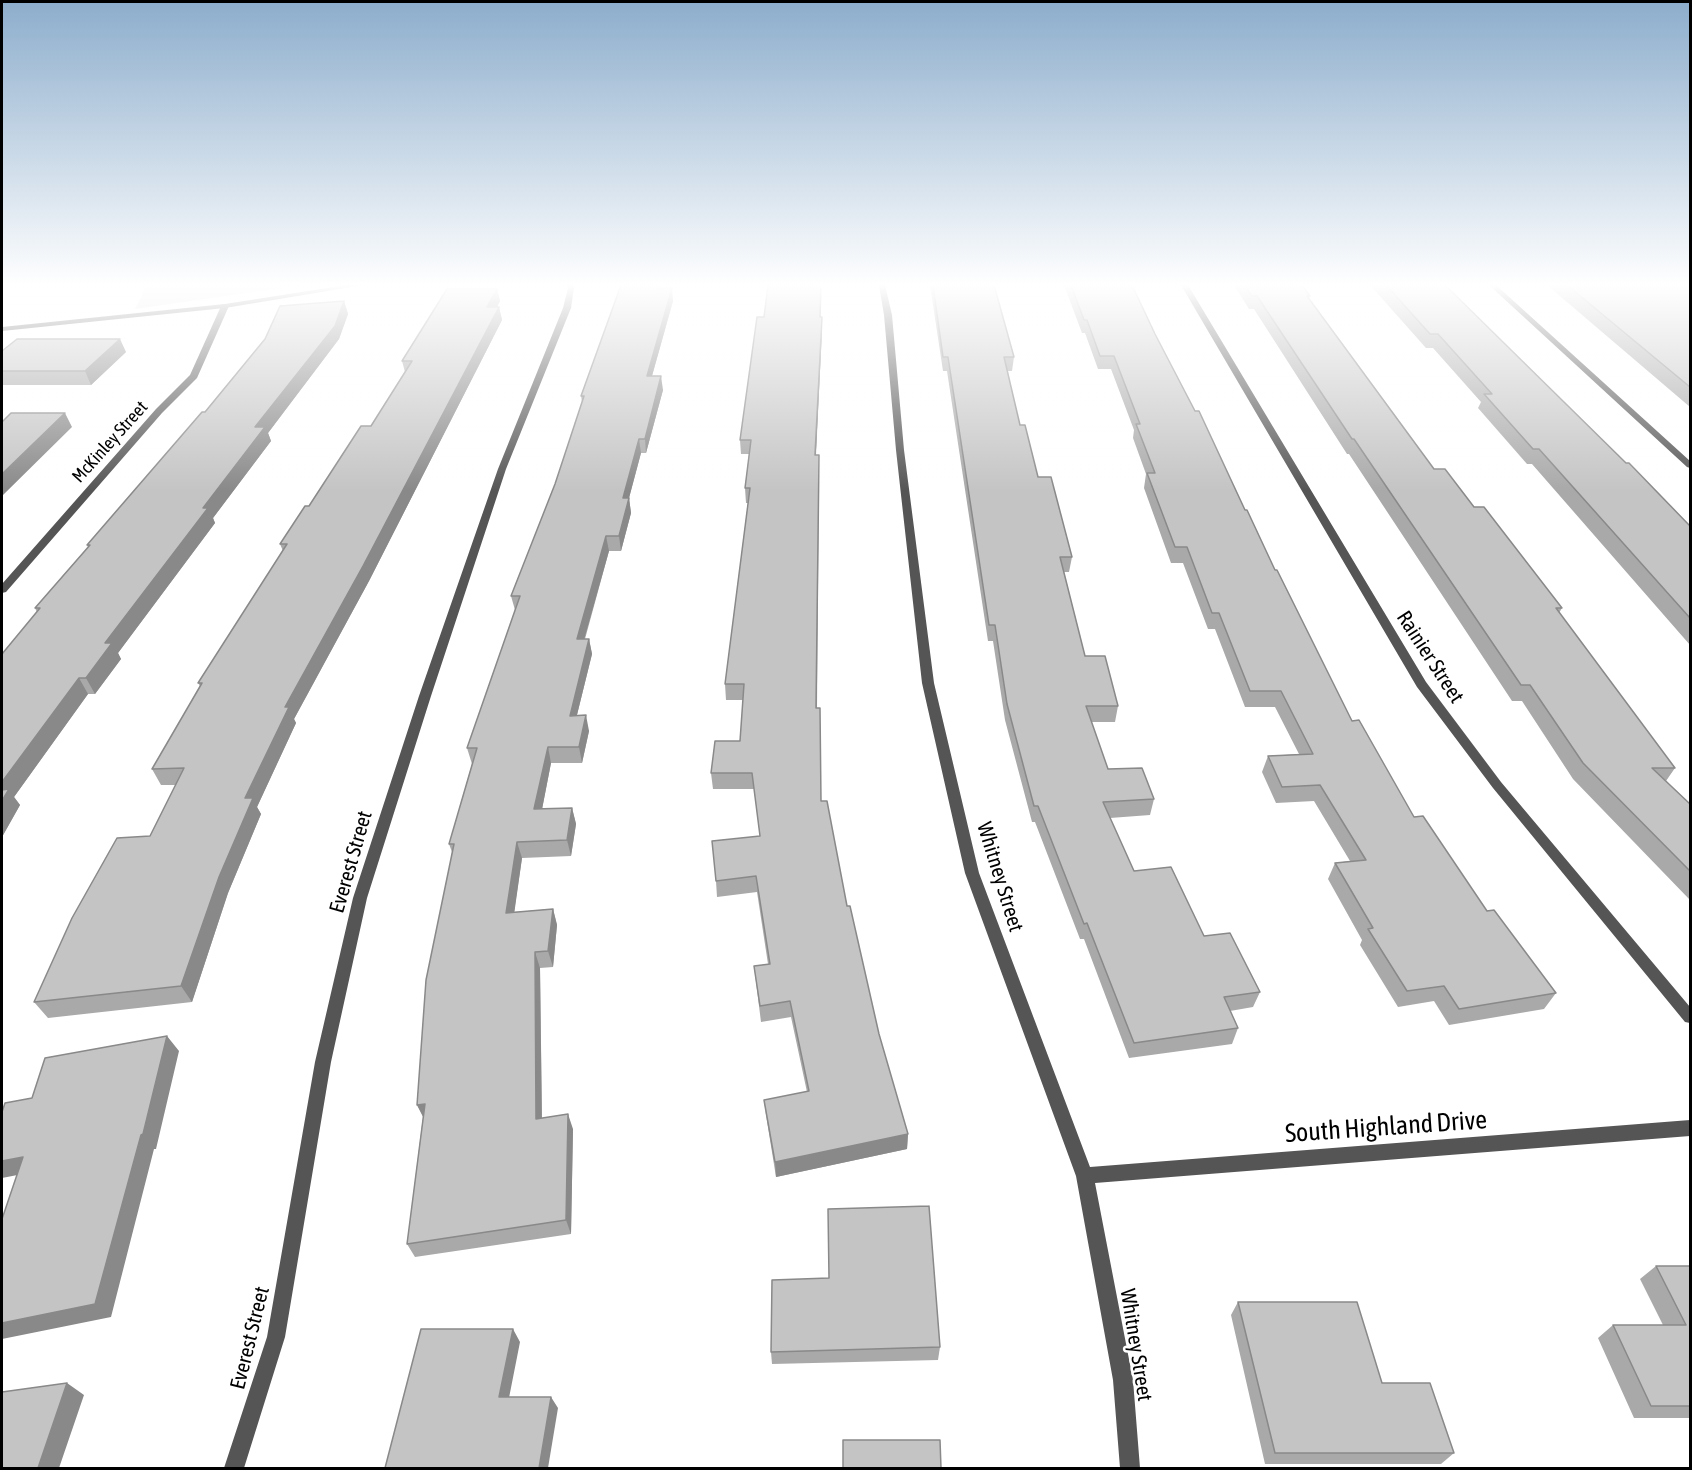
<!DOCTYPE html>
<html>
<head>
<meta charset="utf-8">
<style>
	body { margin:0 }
	#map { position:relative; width:1692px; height:1470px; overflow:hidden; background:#fff; font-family:"Asap Condensed",sans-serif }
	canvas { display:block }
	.frame { position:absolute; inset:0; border:3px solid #000; pointer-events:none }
</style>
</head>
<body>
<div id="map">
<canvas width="1692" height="1470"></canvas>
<div class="frame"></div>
</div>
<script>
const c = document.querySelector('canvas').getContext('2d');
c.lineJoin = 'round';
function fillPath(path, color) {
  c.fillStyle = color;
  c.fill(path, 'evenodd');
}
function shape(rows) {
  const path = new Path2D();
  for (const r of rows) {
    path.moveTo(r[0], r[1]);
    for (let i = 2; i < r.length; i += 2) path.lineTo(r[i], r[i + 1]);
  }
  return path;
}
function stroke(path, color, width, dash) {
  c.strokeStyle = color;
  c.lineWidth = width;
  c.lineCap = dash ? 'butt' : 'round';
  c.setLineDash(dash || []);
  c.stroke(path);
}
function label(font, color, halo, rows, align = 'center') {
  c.font = font + ' "Asap Condensed",sans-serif';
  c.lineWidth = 5;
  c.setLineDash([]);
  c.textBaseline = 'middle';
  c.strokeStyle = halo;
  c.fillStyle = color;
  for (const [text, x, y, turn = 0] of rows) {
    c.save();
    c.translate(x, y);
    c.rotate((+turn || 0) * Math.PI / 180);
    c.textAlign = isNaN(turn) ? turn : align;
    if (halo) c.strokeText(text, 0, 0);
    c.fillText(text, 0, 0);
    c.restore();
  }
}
fillPath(shape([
	[147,285,302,285,135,309]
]), '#dcdcdc');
fillPath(shape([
	[566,285,573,285,574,288,571,308,506,469,431,696,367,898,331,1062,285,1337,244,1468,224,1468,267,1337,315,1062,353,898,419,696,498,469,563,308,568,288,566,285],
	[879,285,885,285,892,315,904,450,934,683,979,873,1090,1167,1690,1120,1690,1136,1095,1183,1133,1380,1140,1468,1120,1468,1113,1380,1076,1176,965,873,922,683,896,450,884,315,879,285],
	[1181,285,1188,285,1426,682,1501,782,1690,1007,1690,1023,1685,1022,1493,788,1417,687,1181,285],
	[1489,285,1496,285,1690,461,1690,468,1687,467,1489,285],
	[222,304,229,306,197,378,162,413,6,592,2,593,2,584,156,409,190,375,222,304]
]), '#555');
fillPath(shape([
	[346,285,364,285,225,308,2,331,2,327,225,304,346,285]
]), '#555');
fillPath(shape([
	[930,285,994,285,1014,357,1012,371,1007,371,1020,425,1038,477,1072,557,1069,572,1064,572,1085,656,1118,706,1115,722,1091,722,1108,769,1154,799,1150,815,1110,818,1134,871,1204,936,1260,992,1253,1007,1230,1011,1238,1028,1232,1044,1129,1058,1084,939,1080,939,1035,822,1032,822,1005,720,993,641,988,641,947,371,943,371],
	[1064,285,1132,285,1155,334,1352,721,1414,817,1487,911,1556,993,1544,1009,1449,1025,1434,1001,1398,1007,1360,945,1362,940,1328,879,1335,863,1350,861,1314,801,1276,803,1262,772,1268,756,1299,754,1275,707,1245,707,1215,629,1208,629,1183,563,1171,563,1144,488,1146,474,1133,438,1134,430,1111,369,1098,369,1085,333,1082,333],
	[1234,285,1302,285,1310,296,1309,298,1434,469,1474,507,1562,608,1559,613,1675,768,1666,781,1690,804,1690,900,1573,779,1522,701,1512,701,1349,454,1347,454,1254,309,1249,309],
	[1370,285,1445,285,1626,463,1690,526,1690,645,1532,464,1527,464,1478,408,1481,402,1433,348,1426,348],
	[1547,285,1690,285,1690,407],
	[664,288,673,301,652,376,663,390,646,453,641,453,629,498,631,513,621,551,609,551,585,639,589,639,592,654,577,715,589,731,582,763,551,763,542,809,572,808,576,824,571,856,522,858,514,912,553,909,557,925,553,967,540,968,542,1118,573,1129,571,1234,415,1257,407,1244,423,1117,417,1105,452,852,449,844,472,764,467,748,515,610,511,596,555,484,582,402,581,396],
	[497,289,500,301,497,307,499,307,502,320,369,581,294,719,296,723,257,807,261,814,228,893,192,1002,48,1018,34,1002,150,836,176,785,161,785,152,769,200,686,198,683,283,551,280,544,371,426,405,372,402,361],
	[344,301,348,314,339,339,268,433,271,441,213,518,215,523,118,653,121,659,95,694,88,694,14,797,20,805,2,837,2,654,37,612,35,608,88,547,87,545,205,412],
	[764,317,822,317,822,330,816,455,819,470,817,708,821,801,879,1034,908,1134,907,1149,776,1177,766,1115,764,1100,807,1092,791,1017,761,1022,754,966,768,964,757,892,717,897,716,881,760,836,754,789,713,789,711,773,740,741,743,700,726,700,725,684,748,503,746,503,745,488,749,454,741,454,740,440],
	[2,351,126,352,91,385,2,385],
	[1656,1266,1690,1266,1690,1418,1634,1418,1598,1338,1613,1325,1663,1325,1640,1279],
	[829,1278,940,1347,938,1360,772,1364,771,1352],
	[1238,1302,1382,1383,1454,1453,1441,1464,1265,1464,1231,1315]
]), '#a9a9a9');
fillPath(shape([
	[672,288,673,301,648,390,647,376],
	[497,289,500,301,490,320,487,307],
	[344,301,348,314,339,339,268,433,271,441,213,518,215,523,118,653,121,659,95,694,86,678,105,643,203,508,255,427],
	[499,307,502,320,369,581,294,719,296,723,257,807,261,814,228,893,192,1002,181,986,245,798,285,707],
	[822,317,822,330,815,470,815,455],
	[120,339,126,352,91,385,85,371],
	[661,376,663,390,646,453,645,439],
	[65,413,72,427,2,496,2,474],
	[639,439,641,453,625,513,623,498],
	[819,470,816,724,816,708],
	[629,498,631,513,621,551,619,536],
	[606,536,609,551,580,654,577,639],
	[589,639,592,654,573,731,570,716],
	[79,678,88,694,14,797,20,805,2,837,2,782],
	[586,715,589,731,582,763,579,747],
	[548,747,551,763,539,825,534,809],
	[572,808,576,824,571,856,567,840],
	[517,842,522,858,512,929,506,913],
	[553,909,557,925,553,967,548,951],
	[535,952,540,968,542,1133,536,1119],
	[167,1036,179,1051,156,1149,154,1149,111,1317,2,1339,2,1323],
	[425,1104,425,1120,417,1105],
	[568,1114,573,1129,571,1234,566,1220],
	[908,1134,907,1149,776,1177,775,1162],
	[23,1157,38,1171,2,1178,2,1161],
	[513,1329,520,1342,507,1408,499,1397],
	[67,1383,84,1395,59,1468,38,1468],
	[551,1397,558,1408,548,1468,539,1468]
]), '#898989');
const building = shape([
	[621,285,660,285,659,288,672,288,647,376,661,376,645,439,639,439,623,498,629,498,619,536,606,536,577,639,589,639,570,716,586,715,579,747,548,747,534,809,572,808,567,840,517,842,506,913,553,909,548,951,535,952,536,1119,568,1114,566,1220,407,1244,425,1104,417,1105,426,980,454,844,449,844,477,748,467,748,520,596,511,596,555,484,584,396,581,396,621,285],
	[768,285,821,285,820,317,822,317,815,455,819,455,816,708,820,708,821,801,827,801,847,906,850,906,879,1034,908,1134,775,1162,764,1100,809,1091,790,1001,760,1006,754,966,770,964,756,876,716,881,712,841,760,836,752,773,711,773,715,741,740,741,744,684,725,684,750,488,745,488,751,440,740,440,757,317,764,317,768,285],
	[933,285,994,285,1014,357,1004,357,1020,425,1025,425,1038,477,1051,477,1072,557,1060,557,1085,656,1105,656,1118,706,1086,706,1108,769,1142,768,1154,799,1103,802,1134,871,1171,867,1204,936,1230,933,1260,992,1224,997,1238,1028,1134,1043,1087,923,1084,924,1038,806,1034,806,1007,704,995,625,989,625,948,357,943,357,933,285],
	[1071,285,1132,285,1155,334,1195,411,1199,411,1245,510,1247,510,1275,570,1277,570,1352,721,1359,720,1414,817,1423,816,1487,911,1494,910,1556,993,1459,1009,1444,986,1407,991,1368,929,1373,928,1335,863,1366,860,1320,785,1282,787,1268,756,1313,754,1281,691,1250,691,1219,613,1212,613,1187,547,1175,547,1147,473,1155,473,1136,424,1140,424,1114,356,1100,356,1087,320,1084,320,1071,285],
	[1245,285,1302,285,1310,296,1307,296,1434,469,1445,469,1474,507,1484,507,1562,608,1556,608,1675,768,1652,768,1690,804,1690,871,1583,763,1530,685,1521,685,1354,439,1352,439,1257,296,1252,296,1245,285],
	[1386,285,1445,285,1626,463,1629,463,1690,526,1690,618,1539,449,1533,449,1484,394,1492,394,1438,334,1430,334,1386,285],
	[1567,285,1690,285,1690,387,1567,285],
	[447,289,497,289,487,307,499,307,363,566,285,707,289,707,245,798,253,798,219,877,181,986,34,1002,72,918,117,838,150,836,184,768,152,769,202,683,198,683,287,544,280,544,305,506,309,506,361,426,371,426,412,361,402,361,447,289],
	[344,301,335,326,255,427,265,427,203,508,208,508,105,643,112,643,86,678,79,678,2,782,2,654,40,608,35,608,90,545,87,545,202,412,205,412,265,339,280,306,344,301],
	[17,339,120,339,85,371,2,371,2,351,17,339],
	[11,413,65,413,2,474,2,422,11,413],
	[9,789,2,801,2,790,9,789],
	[167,1036,143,1134,141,1135,95,1304,2,1323,2,1219,23,1157,2,1161,2,1112,5,1103,32,1098,45,1058,167,1036],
	[929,1206,940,1347,771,1352,772,1280,829,1278,828,1209,929,1206],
	[1656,1266,1690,1266,1690,1406,1651,1406,1613,1325,1686,1325,1656,1266],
	[1238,1302,1357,1302,1382,1383,1430,1383,1454,1453,1275,1453,1238,1302],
	[421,1329,513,1329,499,1397,551,1397,539,1468,385,1468,421,1329],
	[67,1383,38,1468,2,1468,2,1392,67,1383],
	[843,1440,940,1440,941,1468,843,1468,843,1440]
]);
fillPath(building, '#c4c4c4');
stroke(building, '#898989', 1.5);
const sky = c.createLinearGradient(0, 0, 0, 491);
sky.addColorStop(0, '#8cadcc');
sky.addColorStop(0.58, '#fff');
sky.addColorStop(1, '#ffffff00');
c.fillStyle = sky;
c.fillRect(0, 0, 1692, 491);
label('18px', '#000', '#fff', [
	["McKinley Street",110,442,-48]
]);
label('21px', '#000', '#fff', [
	["Rainier Street",1430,657,57],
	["Everest Street",351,862,-74],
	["Whitney Street",1000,877,73],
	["Everest Street",250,1338,-76],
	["Whitney Street",1136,1345,81]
]);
label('26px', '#000', '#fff', [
	["South Highland Drive",1386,1127,-4]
]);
</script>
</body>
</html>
